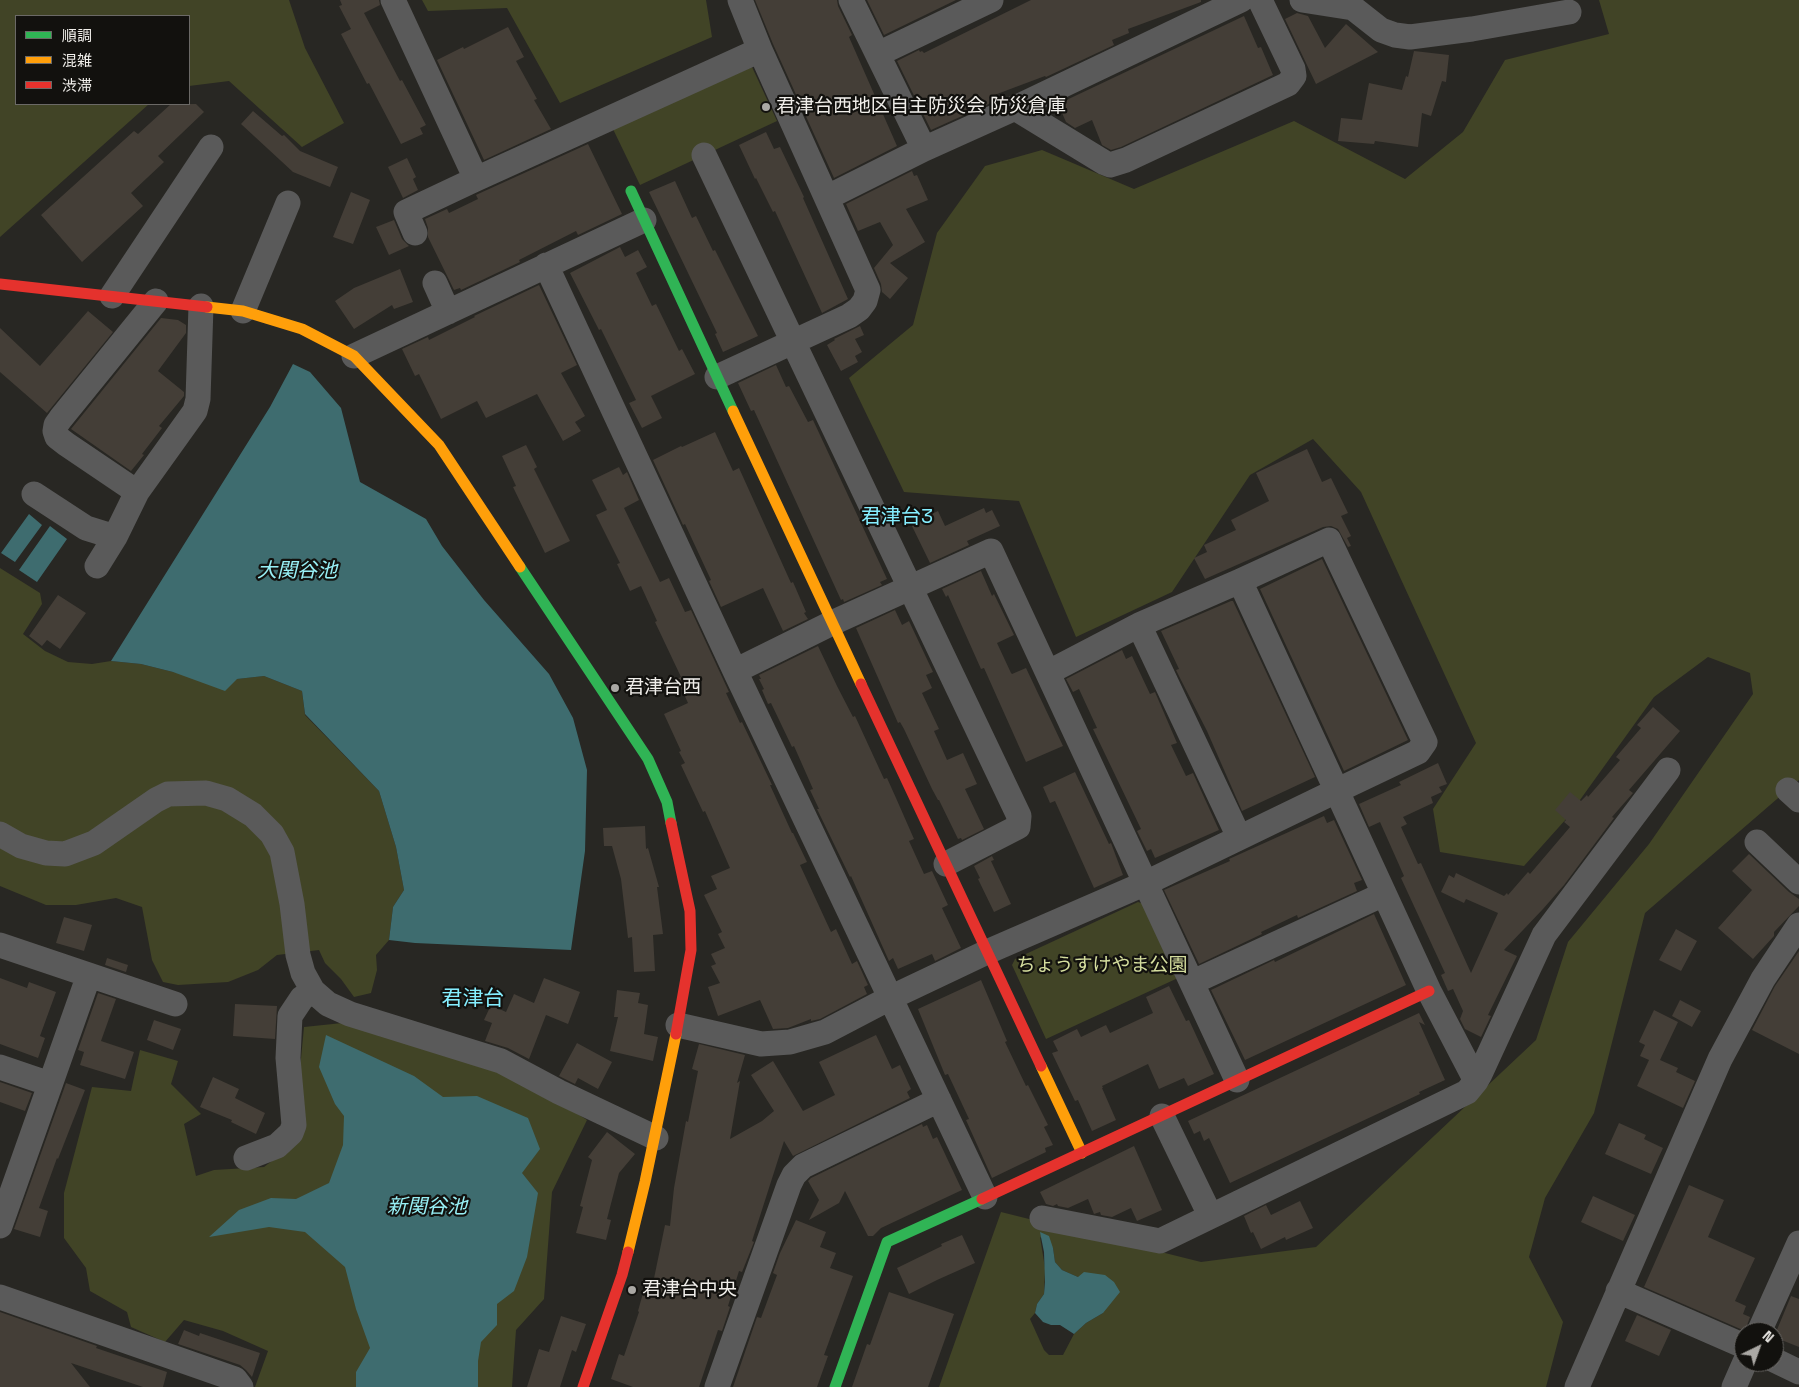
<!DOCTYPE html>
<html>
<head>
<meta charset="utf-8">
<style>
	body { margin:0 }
	#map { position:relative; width:1799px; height:1387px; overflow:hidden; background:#282723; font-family:"Space Grotesk","Noto Sans JP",sans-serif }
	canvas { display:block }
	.legend { position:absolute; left:15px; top:15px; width:175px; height:90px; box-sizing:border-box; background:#12110e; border:1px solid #6b6966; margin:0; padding:6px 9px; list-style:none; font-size:15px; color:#f0eeea }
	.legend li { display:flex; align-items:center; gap:10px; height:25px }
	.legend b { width:25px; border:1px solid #6b6966 }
	.north { position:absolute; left:1734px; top:1322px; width:50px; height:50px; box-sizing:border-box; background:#12110e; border:1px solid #6b6966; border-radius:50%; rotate:42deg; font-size:14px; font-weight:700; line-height:20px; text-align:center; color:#f0eeea }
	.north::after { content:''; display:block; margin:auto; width:18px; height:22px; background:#aaa8a4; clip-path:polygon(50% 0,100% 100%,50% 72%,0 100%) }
</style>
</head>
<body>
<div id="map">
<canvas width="1799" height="1387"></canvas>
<ul class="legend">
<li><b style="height:6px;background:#30b455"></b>順調</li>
<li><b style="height:6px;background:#ff9f0a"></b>混雑</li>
<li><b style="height:6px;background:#e5322d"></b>渋滞</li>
</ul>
<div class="north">N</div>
</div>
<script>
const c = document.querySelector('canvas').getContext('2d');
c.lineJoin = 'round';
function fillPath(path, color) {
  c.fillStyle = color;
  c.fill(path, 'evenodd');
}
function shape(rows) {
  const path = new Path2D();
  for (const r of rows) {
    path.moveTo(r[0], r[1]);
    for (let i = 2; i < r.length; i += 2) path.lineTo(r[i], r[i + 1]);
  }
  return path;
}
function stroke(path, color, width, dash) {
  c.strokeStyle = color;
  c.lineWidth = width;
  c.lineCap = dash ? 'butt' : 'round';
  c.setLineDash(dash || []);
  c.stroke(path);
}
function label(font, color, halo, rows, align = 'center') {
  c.font = font + ' "Space Grotesk","Noto Sans JP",sans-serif';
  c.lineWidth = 4.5;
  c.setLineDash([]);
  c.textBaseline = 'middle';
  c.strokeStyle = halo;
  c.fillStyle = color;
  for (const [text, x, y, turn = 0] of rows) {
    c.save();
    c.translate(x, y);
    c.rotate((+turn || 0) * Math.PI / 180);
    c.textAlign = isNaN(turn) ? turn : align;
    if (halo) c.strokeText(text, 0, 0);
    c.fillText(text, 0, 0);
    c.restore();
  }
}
fillPath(shape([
	[0,0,289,0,305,48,344,123,302,147,229,81,189,86,189,16,16,16,16,104,149,104,0,237],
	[422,0,706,0,712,37,560,103,507,8,428,11],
	[1599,0,1799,0,1799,780,1645,913,1594,1113,1545,1198,1529,1257,1563,1322,1546,1387,939,1387,1001,1212,1201,1262,1316,1247,1536,1040,1568,942,1649,844,1753,694,1750,673,1708,657,1654,697,1567,818,1524,866,1440,852,1433,809,1476,743,1361,492,1313,439,1250,475,1172,592,1076,637,1019,501,904,492,849,378,913,325,937,233,985,166,1042,150,1134,189,1294,121,1405,179,1463,132,1505,60,1609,34],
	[1040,1237,1053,1248,1055,1262,1062,1270,1078,1277,1103,1313,1086,1323,1074,1334,1063,1355,1049,1355,1044,1350,1030,1319,1035,1313,1037,1304,1044,1294,1045,1268],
	[752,67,777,121,640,185,612,127],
	[0,568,40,593,42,604,23,634,45,651,68,662,92,664,111,661,141,664,173,672,237,679,264,676,302,691,305,715,379,791,396,847,404,890,393,907,389,940,376,955,377,970,371,993,354,997,341,979,325,963,319,950,277,955,258,970,228,982,178,985,163,982,152,960,142,907,116,898,76,905,46,905,0,886],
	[1138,902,1144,904,1178,978,1046,1039,1012,965,1015,959],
	[352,1022,500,1067,539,1089,587,1120,552,1192,544,1299,516,1330,512,1387,255,1387,268,1351,223,1331,184,1320,165,1342,131,1327,127,1312,90,1291,86,1268,64,1238,64,1193,92,1087,131,1091,140,1050,178,1061,171,1084,201,1114,184,1124,196,1176,214,1170,264,1167,302,1138,300,1069,304,1027]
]), '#414426');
fillPath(shape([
	[293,364,310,372,341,408,360,482,426,519,442,546,484,600,549,674,573,718,587,770,585,851,571,950,415,943,389,940,393,907,404,890,396,847,379,791,305,714,302,691,264,676,237,679,225,691,173,672,141,664,111,661,270,407],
	[29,514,42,525,15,562,1,553],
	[50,526,67,539,37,582,19,570],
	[326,1035,414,1076,443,1097,477,1096,528,1118,540,1149,522,1173,538,1193,527,1257,514,1291,497,1304,497,1325,481,1342,478,1361,478,1387,356,1387,356,1372,370,1348,356,1309,345,1267,305,1232,269,1227,209,1237,239,1210,271,1198,296,1199,329,1183,343,1145,344,1116,335,1104,319,1067],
	[1040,1232,1049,1236,1053,1248,1055,1262,1062,1270,1078,1277,1084,1272,1105,1275,1114,1282,1120,1292,1103,1313,1086,1323,1074,1334,1060,1325,1051,1325,1043,1322,1035,1313,1037,1304,1044,1294,1045,1282,1044,1252]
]), '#3e6c6f');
fillPath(shape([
	[340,0,379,0,380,5,364,13,400,81,402,80,426,125,420,128,423,134,401,144,369,83,367,84,341,34,351,29,339,6,342,5],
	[755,0,837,0,838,6,852,35,849,37,897,146,834,178,773,44],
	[867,0,956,0,884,35],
	[1031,0,1201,0,1201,2,1128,29,1129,33,1112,40,1114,45,1046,77,1045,76,989,97,991,103,931,130,897,61,919,50,920,52,922,51,924,53],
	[1297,13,1308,16,1325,48,1346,24,1378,52,1316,84,1285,19],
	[1244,16,1258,48,1261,47,1273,75,1121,147,1111,150,1102,145,1092,120,1075,128,1066,122,1058,104],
	[508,27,524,57,516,61,537,99,534,100,551,129,484,160,437,60,463,47,464,49],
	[1414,51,1449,55,1446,82,1442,81,1431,116,1422,113,1418,147,1375,141,1374,144,1338,141,1341,118,1362,120,1369,83,1402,90,1406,76,1408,77],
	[171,104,196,104,204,112,158,156,164,162,131,193,143,206,82,262,41,215,134,131,138,134],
	[253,111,282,136,284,135,300,151,338,167,330,187,293,172,241,124],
	[766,132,774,149,780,147,804,197,803,198,848,299,822,313,775,211,773,212,756,178,755,179,739,145],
	[588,144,622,214,578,235,576,231,519,260,520,262,461,290,460,288,454,290,428,237,428,228,425,219,447,209,449,213,478,199,476,195,478,194],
	[407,158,416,177,413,179,418,190,403,198,388,167],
	[912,171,914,176,917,175,928,200,906,209,925,242,890,263,908,278,890,299,882,292,881,284,874,268,893,245,880,222,858,231,846,204],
	[675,181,692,218,696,216,713,251,715,250,758,336,723,352,715,334,717,333,649,192],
	[351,192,370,200,353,244,333,237],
	[394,220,402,239,409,246,389,255,376,227],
	[620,247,625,257,638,250,647,267,636,273,652,306,656,304,679,351,682,349,695,374,651,396,662,418,642,428,629,403,636,400,601,329,599,330,570,273],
	[400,269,413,302,394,309,392,305,354,329,335,301,354,288],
	[539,285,577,365,561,373,585,416,575,422,581,431,563,441,537,394,486,418,477,401,441,419,419,374,415,376,402,349,428,337,429,340,475,317,474,316],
	[88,311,113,332,47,413,0,372,0,328,40,366],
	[161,318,178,320,186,325,186,333,158,371,184,392,184,396,159,426,162,428,142,454,144,455,131,471,71,429],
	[860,326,864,335,855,339,862,352,855,356,858,362,841,371,827,345,835,340,834,339],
	[776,365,786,387,789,386,808,422,813,420,887,579,880,582,882,585,844,602,843,599,841,600,754,410,751,411,738,383],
	[715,432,733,471,739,468,791,583,793,582,806,612,804,613,808,619,783,631,763,588,721,607,709,581,711,580,685,524,683,525,653,460,681,446,682,447],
	[526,445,537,467,534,469,570,541,545,553,513,487,516,486,502,456],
	[1307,449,1322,482,1331,478,1348,513,1341,516,1351,536,1347,538,1351,546,1348,547,1338,529,1331,526,1323,527,1205,579,1194,558,1207,552,1204,545,1236,530,1231,520,1269,501,1256,473],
	[619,467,623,475,627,472,639,500,624,508,660,582,669,578,685,612,691,610,729,692,726,693,740,723,742,722,772,785,770,785,792,833,793,833,807,862,800,865,831,932,836,929,852,964,857,961,868,985,864,987,867,994,820,1019,811,1021,811,1019,788,1028,773,1029,760,1000,718,1016,708,987,720,983,711,966,716,964,711,954,725,948,718,934,722,932,704,895,717,889,711,876,730,868,705,811,703,812,681,765,685,763,679,752,681,751,664,714,688,703,677,679,681,677,655,622,657,621,641,586,630,591,617,564,620,563,596,515,607,510,592,480],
	[984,508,986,513,992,510,1000,526,967,541,969,545,930,563,911,524,938,511,945,526],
	[1322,559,1408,740,1344,771,1260,589],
	[981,571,992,596,994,594,1014,635,997,643,1011,673,1012,674,1026,668,1063,746,1026,762,984,668,981,669,948,595,946,597,942,589],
	[58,595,86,613,60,649,47,640,42,646,29,636],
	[1231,601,1233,601,1315,777,1242,811,1207,731,1181,680,1176,670,1179,669,1161,631],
	[895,610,902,625,909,621,933,672,926,675,932,688,922,693,939,729,934,731,947,760,963,753,977,784,965,789,984,829,962,840,961,838,958,839,939,800,938,800,932,789,904,729,900,722,898,723,856,628],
	[818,646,837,686,853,717,855,716,884,779,887,778,896,798,914,839,909,841,924,874,932,871,948,905,942,908,961,948,935,961,932,954,898,969,893,958,889,961,851,876,850,877,817,809,819,809,810,790,813,789,794,746,792,747,771,703,768,704,762,690,764,689,759,679,761,679,759,675],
	[1122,650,1126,659,1132,656,1150,694,1155,692,1177,743,1171,745,1186,776,1193,773,1219,830,1155,858,1151,849,1147,851,1137,831,1141,829,1093,729,1097,728,1079,689,1073,692,1066,679],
	[1653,707,1680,731,1629,790,1633,793,1612,817,1614,818,1564,885,1543,909,1504,950,1517,956,1488,1015,1491,1016,1481,1037,1465,1029,1460,1019,1463,1011,1453,989,1448,991,1441,975,1445,973,1401,878,1404,876,1380,822,1369,827,1359,804,1401,785,1399,782,1438,763,1447,784,1439,787,1442,792,1431,797,1433,803,1403,817,1407,824,1401,827,1418,864,1421,863,1471,973,1498,913,1466,899,1464,903,1441,892,1449,875,1454,878,1456,873,1504,896,1507,893,1508,895,1528,872,1530,874,1570,827,1564,822,1566,820,1555,810,1570,792,1581,801,1587,795,1588,797,1620,760,1616,757,1641,728,1637,725],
	[1075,772,1109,844,1111,843,1123,875,1094,888,1055,801,1050,803,1043,787],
	[1324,816,1327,823,1334,820,1362,880,1354,883,1357,891,1298,918,1297,915,1261,932,1262,934,1199,964,1164,890,1230,861,1229,859],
	[645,826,646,849,648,848,659,887,657,887,663,934,653,935,655,971,634,972,632,937,628,938,621,879,612,846,604,846,603,828],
	[1749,854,1789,892,1799,899,1799,906,1774,932,1774,936,1753,959,1718,928,1752,890,1732,871],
	[992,856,994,860,991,861,1011,904,994,912,978,879,980,878,974,866],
	[1374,914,1406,985,1245,1060,1211,990,1274,960,1275,962],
	[64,917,92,925,84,951,56,943],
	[1676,929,1697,941,1681,971,1659,960],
	[1799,951,1799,1054,1752,1030,1775,986],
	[107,958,128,965,126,972,105,965],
	[0,978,27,988,29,982,56,992,40,1036,45,1038,38,1058,0,1044],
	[544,978,580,992,568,1024,546,1015,529,1059,508,1048,485,1041,492,1023,484,1020,491,1005,506,1012,514,994,534,1003],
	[981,980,1007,1041,1005,1042,1026,1086,1028,1085,1048,1125,1044,1127,1053,1145,1045,1148,1046,1152,992,1178,966,1120,969,1119,948,1074,945,1075,918,1009],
	[1169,986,1186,1021,1189,1020,1214,1074,1188,1086,1184,1078,1159,1089,1148,1064,1102,1086,1103,1088,1102,1088,1116,1120,1092,1131,1078,1100,1075,1101,1052,1053,1058,1051,1053,1041,1077,1029,1081,1037,1106,1025,1110,1033,1153,1013,1146,997],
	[617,990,640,993,638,1003,648,1005,644,1034,658,1037,653,1061,610,1051,618,1017,614,1017],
	[98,993,116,999,101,1041,134,1052,125,1079,80,1065,84,1052,78,1050],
	[1680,1000,1701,1011,1692,1027,1672,1016],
	[235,1004,277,1006,275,1039,233,1036],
	[1654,1010,1678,1022,1660,1060,1678,1068,1676,1072,1695,1081,1683,1108,1637,1086,1649,1060,1640,1056,1645,1045,1639,1042],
	[1419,1013,1425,1025,1419,1022,1445,1080,1419,1092,1420,1094,1230,1183,1209,1138,1204,1141,1200,1131,1194,1134,1188,1121],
	[154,1020,181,1029,173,1050,147,1040],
	[876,1035,892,1069,900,1065,911,1089,907,1092,910,1098,793,1156,784,1141,752,1241,754,1242,742,1272,739,1271,728,1306,730,1307,722,1331,718,1330,699,1387,633,1387,611,1379,619,1354,624,1356,639,1312,638,1311,645,1286,652,1288,665,1225,670,1226,674,1188,686,1121,688,1122,698,1071,692,1069,699,1044,745,1055,737,1083,740,1081,730,1139,762,1121,774,1111,751,1075,773,1061,803,1111,835,1095,819,1062],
	[577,1043,612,1062,598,1089,578,1078,575,1084,559,1076],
	[213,1077,239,1089,235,1098,265,1113,256,1134,231,1122,232,1120,200,1107],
	[0,1082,32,1093,25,1111,0,1102],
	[66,1083,85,1090,58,1159,57,1158,39,1208,48,1211,40,1237,14,1229],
	[1619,1123,1646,1135,1644,1139,1663,1148,1651,1174,1605,1154],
	[922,1124,923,1127,927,1125,933,1139,937,1137,962,1190,881,1228,873,1236,868,1236,845,1191,839,1203,809,1220,819,1200,808,1181,811,1178],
	[607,1132,635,1154,619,1173,607,1219,611,1220,606,1240,576,1233,583,1207,580,1206,592,1160,588,1157],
	[1134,1146,1162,1210,1137,1221,1131,1208,1112,1217,1101,1215,1100,1212,1094,1214,1088,1199,1068,1208,1058,1206,1057,1204,1053,1206,1046,1204,1040,1192],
	[1689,1185,1724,1200,1708,1237,1755,1258,1735,1301,1746,1306,1743,1314,1750,1317,1745,1331,1644,1287],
	[1593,1196,1635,1215,1623,1241,1581,1222],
	[1300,1201,1313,1228,1286,1240,1285,1237,1261,1249,1253,1232,1251,1233,1244,1216,1266,1205,1271,1215],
	[796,1220,826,1232,820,1247,836,1253,830,1268,853,1276,824,1355,828,1356,817,1387,733,1387,757,1317,761,1318,777,1275,773,1273,780,1253],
	[962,1235,975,1263,937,1280,909,1294,897,1268,942,1246,941,1244],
	[889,1292,954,1314,928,1387,852,1387,867,1344,870,1345],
	[1791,1296,1799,1299,1799,1347,1774,1337],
	[0,1312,97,1346,96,1348,167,1372,163,1387,143,1387,71,1363,90,1387,0,1387],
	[1637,1315,1671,1330,1659,1356,1625,1341],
	[561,1316,586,1324,576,1352,572,1350,560,1387,527,1387,539,1349,549,1352],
	[184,1330,199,1336,200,1333,260,1353,252,1377,246,1370,240,1365,178,1344]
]), '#443e37');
stroke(shape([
	[393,0,476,179],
	[851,0,924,149],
	[1302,0,1353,8,1381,30,1395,35,1410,37,1472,29,1569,12],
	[878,54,991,0],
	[1015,108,1105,163,1110,165,1126,160,1288,84,1294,76,1293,69,1260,0],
	[704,155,1019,816,1018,827,946,864],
	[828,197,924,149,1015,108,1241,0],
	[415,233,406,212,476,179,760,50],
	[546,265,735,671,985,1197],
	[435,283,448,312],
	[112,296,211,147],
	[243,311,288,203],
	[354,356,644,220],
	[717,377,849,316,859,309,865,301,868,290,760,50,740,0],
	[137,492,66,444,57,437,55,431,56,425,61,418,156,301],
	[34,494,86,528,115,537],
	[97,566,115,537,137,492,195,411,198,399,201,306],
	[1240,581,1429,991,1476,1081],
	[1139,625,1239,837],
	[735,671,832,623,991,551,1237,1080],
	[1788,790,1799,800],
	[0,834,21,846,46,853,65,854,94,843,156,800,168,794,206,793,227,799,253,815,272,834,282,852,292,904,298,955,303,973,313,991,328,1004,350,1014,501,1061,559,1092,656,1138],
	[1757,842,1799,882],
	[0,945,175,1004],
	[1193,982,1384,894],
	[678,1025,761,1044,790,1042,825,1032,890,998,987,952,1146,883,1336,791,1418,752,1425,742,1329,540,1240,581,1139,625,1049,672],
	[0,1067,50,1084],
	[1162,1116,1210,1215],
	[246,1158,277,1146,291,1133,294,1125,288,1058,290,1016,302,998,313,991],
	[1042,1218,1160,1241,1467,1092,1476,1081,1480,1074,1544,935,1668,770],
	[0,1226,89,975],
	[1618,1291,1744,1346],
	[0,1297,235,1379,241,1387],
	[1759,1332,1799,1243],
	[1774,1360,1799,1372],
	[717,1387,789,1185,794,1175,803,1166,939,1100],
	[1577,1387,1720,1059,1763,979,1799,925],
	[1734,1387,1745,1362]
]), '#5a5a5a', 25);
stroke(shape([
	[631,191,733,411],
	[520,567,648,759,667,802,671,823],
	[835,1387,887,1242,982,1199]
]), '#30b455', 11);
stroke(shape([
	[207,307,243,311,302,329,354,356,439,445,520,567],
	[733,411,861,684],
	[1041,1066,1082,1153],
	[628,1252,645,1182,676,1034]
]), '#ff9f0a', 11);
stroke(shape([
	[0,284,207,307],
	[861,684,1041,1066],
	[671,823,690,911,691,950,676,1034],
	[982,1199,1429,991],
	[583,1387,622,1275,628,1252]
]), '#e5322d', 11);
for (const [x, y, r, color] of [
	[766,107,5,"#aaa8a4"],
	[615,688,5,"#aaa8a4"],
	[632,1290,5,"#aaa8a4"]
]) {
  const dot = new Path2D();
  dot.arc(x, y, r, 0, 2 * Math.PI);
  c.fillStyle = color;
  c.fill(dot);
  stroke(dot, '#12110e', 2);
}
label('19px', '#f0eeea', '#12110e', [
	["君津台西地区自主防災会 防災倉庫",776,107],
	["君津台西",625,688],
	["君津台中央",642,1290]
], 'left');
label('19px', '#d5de9e', '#12110e', [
	["ちょうすけやま公園",1102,966]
]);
label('20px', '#85eeff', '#12110e', [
	["君津台3",897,518]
]);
label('italic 20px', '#98f0f6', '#12110e', [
	["大関谷池",297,572],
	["新関谷池",427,1208]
]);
label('21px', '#85eeff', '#12110e', [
	["君津台",473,999]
]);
</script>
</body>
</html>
